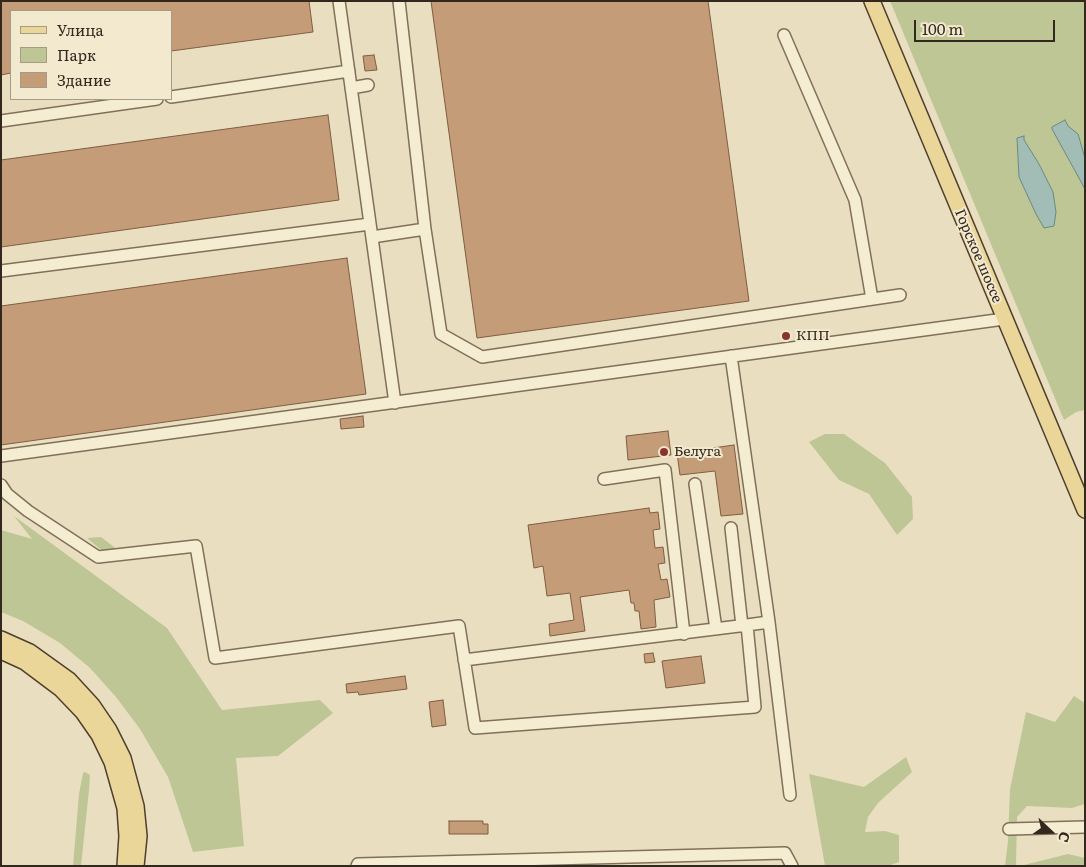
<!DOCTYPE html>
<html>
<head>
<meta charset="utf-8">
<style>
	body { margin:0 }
	#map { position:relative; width:1086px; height:867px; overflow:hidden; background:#e9dfc0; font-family:Literata,serif }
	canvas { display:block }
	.frame { position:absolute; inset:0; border:2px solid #32281d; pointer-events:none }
	.legend { position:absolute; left:10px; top:10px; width:162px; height:90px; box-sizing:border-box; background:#f2e9cf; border:1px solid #a59c88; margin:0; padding:6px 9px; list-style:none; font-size:15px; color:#32281d }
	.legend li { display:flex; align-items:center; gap:10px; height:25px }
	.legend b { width:25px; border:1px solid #a59c88 }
	.north { position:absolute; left:1026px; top:807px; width:50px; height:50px; -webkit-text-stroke:4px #f2e9cf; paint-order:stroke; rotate:111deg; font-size:14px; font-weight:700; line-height:20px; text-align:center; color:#32281d }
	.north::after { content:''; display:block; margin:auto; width:18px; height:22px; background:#32281d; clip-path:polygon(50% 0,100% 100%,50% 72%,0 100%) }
	.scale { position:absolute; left:914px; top:20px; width:141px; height:22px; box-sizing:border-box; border:2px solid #32281d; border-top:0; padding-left:6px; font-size:15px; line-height:18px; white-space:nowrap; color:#32281d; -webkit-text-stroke:4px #f2e9cf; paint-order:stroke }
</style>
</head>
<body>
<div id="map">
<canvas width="1086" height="867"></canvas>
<div class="frame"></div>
<ul class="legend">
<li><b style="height:6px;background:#ebd69a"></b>Улица</li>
<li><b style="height:14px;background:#bec695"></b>Парк</li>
<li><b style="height:14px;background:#c59c78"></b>Здание</li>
</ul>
<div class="north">С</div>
<div class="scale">100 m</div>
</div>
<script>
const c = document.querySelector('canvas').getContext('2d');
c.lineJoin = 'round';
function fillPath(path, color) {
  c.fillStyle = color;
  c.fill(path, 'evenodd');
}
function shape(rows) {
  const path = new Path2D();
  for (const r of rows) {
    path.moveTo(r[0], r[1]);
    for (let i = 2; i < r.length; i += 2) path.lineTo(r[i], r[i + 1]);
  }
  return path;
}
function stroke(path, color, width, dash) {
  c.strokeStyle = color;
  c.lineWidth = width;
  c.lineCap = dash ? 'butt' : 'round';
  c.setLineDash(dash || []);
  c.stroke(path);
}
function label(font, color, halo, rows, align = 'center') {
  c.font = font + ' Literata,serif';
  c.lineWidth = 4;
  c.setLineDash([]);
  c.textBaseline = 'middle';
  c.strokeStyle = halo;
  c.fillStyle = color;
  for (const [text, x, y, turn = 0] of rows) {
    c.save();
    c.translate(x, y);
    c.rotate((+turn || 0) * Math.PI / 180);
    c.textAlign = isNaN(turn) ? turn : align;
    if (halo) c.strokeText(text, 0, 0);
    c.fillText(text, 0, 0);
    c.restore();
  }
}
fillPath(shape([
	[890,1,1085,1,1085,410,1076,412,1064,420],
	[825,434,844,434,885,463,912,497,913,519,897,535,869,494,839,480,809,442],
	[14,516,167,628,222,710,320,700,333,713,278,756,236,758,244,846,193,852,168,777,140,729,116,697,90,668,60,643,23,621,1,612,1,530,32,539],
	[101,537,118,550,106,554,87,538],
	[1074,696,1085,703,1085,804,1072,808,1027,806,1017,817,1016,866,1005,866,1008,841,1010,789,1026,712,1055,722],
	[906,757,912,772,878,803,868,817,865,832,885,831,899,835,899,862,888,866,825,866,809,774,864,787],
	[85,772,90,775,89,790,81,866,73,866,79,794,83,773],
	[1068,854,1085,858,1085,866,1020,866]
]), '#bec695');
const water = shape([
	[1065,120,1068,126,1078,134,1085,158,1085,189,1052,129,1052,127,1065,120],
	[1024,136,1024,140,1039,164,1053,192,1056,212,1054,226,1044,228,1036,214,1019,177,1017,138,1024,136]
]);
fillPath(water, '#a2bcb6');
stroke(water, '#6b8983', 1);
const building = shape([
	[1,1,309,1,313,32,171,51,171,11,11,11,11,73,1,75,1,1],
	[431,1,708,1,749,301,477,338,431,1],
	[374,55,377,70,365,71,363,56,374,55],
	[328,115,339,200,1,247,1,160,328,115],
	[347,258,366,394,1,445,1,306,347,258],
	[363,416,364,427,341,429,340,419,363,416],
	[668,431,671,455,628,460,626,436,668,431],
	[734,445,743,514,721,516,715,471,680,475,677,453,734,445],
	[649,508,650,513,658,512,660,529,653,530,655,548,663,547,665,563,658,564,661,580,667,579,670,597,654,600,656,627,641,629,639,611,635,611,634,603,631,603,629,590,580,597,585,631,550,636,549,624,574,620,570,593,547,596,543,566,534,568,528,525,649,508],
	[653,653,655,662,645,663,644,654,653,653],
	[701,656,705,683,666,688,662,661,701,656],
	[405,676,407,689,359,695,358,692,347,693,346,684,405,676],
	[443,700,446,725,432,727,429,702,443,700],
	[449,821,483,821,483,824,488,824,488,834,449,834,449,821]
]);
fillPath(building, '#c59c78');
stroke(building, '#7e5d41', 1);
const minor = shape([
	[339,1,395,403],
	[399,1,425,229,441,334,482,357,900,295],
	[784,35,855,200,872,299],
	[351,88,368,85],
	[171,97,349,71],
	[1,121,157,99],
	[372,237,425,229],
	[1,271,370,224],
	[731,356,769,622,790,795],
	[1,456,1004,319],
	[604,479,665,470,684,634],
	[695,484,716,629],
	[1,485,7,494,28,511,98,557,196,546,215,658,459,626,475,728,755,707,747,625,769,622],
	[731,528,742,626],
	[464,660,747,625],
	[1009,829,1085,827],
	[357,866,358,864,785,853,792,866]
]);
const major = shape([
	[872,1,1085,510],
	[1,639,30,652,69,680,92,705,109,730,123,758,136,806,139,836,136,866],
	[1,651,25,662,61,689,83,712,99,735,112,762,125,808,127,836,125,866]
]);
stroke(minor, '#817059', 14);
stroke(major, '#4f3f2e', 18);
stroke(minor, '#f5edd2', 11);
stroke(major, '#ebd69a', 15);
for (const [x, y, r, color] of [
	[786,336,5,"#8b332e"],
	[664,452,5,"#8b332e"]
]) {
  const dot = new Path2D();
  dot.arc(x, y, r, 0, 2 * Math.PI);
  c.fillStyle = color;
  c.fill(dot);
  stroke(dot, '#f2e9cf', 2);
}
label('14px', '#32281d', '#f2e9cf', [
	["Горское шоссе",978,256,67]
]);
label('14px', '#32281d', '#f2e9cf', [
	["КПП",796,336],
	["Белуга",674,452]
], 'left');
</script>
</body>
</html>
